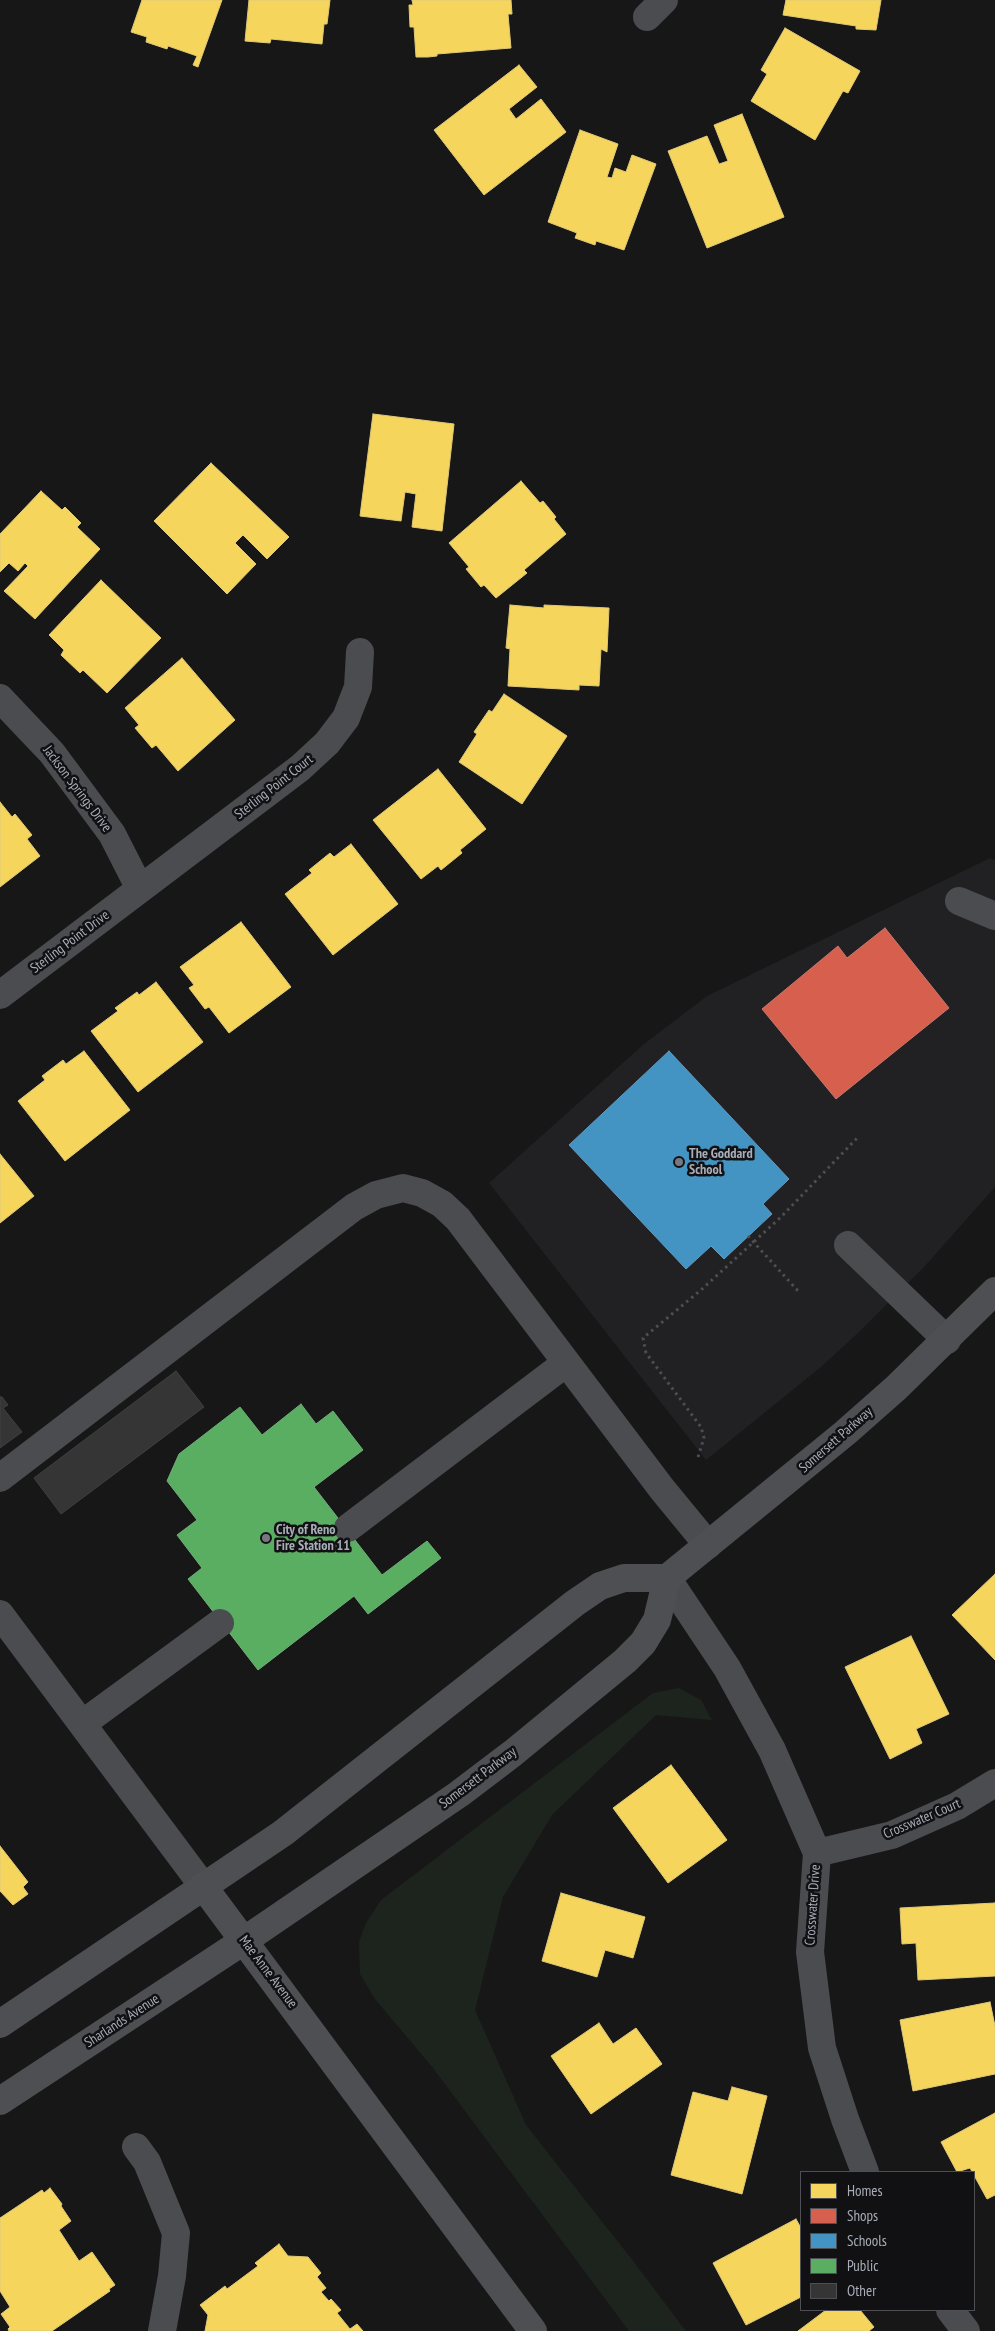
<!DOCTYPE html>
<html>
<head>
<meta charset="utf-8">
<style>
	body { margin:0 }
	#map { position:relative; width:995px; height:2331px; overflow:hidden; background:#171717; font-family:"PT Sans Narrow",sans-serif }
	canvas { display:block }
	.legend { position:absolute; left:800px; top:2171px; width:175px; height:140px; box-sizing:border-box; background:#111113; border:1px solid #4d4f55; margin:0; padding:6px 9px; list-style:none; font-size:15px; color:#a8adb8 }
	.legend li { display:flex; align-items:center; gap:10px; height:25px }
	.legend b { width:25px; border:1px solid #4d4f55 }
</style>
</head>
<body>
<div id="map">
<canvas width="995" height="2331"></canvas>
<ul class="legend">
<li><b style="height:14px;background:#f6d55c"></b>Homes</li>
<li><b style="height:14px;background:#d6604d"></b>Shops</li>
<li><b style="height:14px;background:#4393c3"></b>Schools</li>
<li><b style="height:14px;background:#5aae61"></b>Public</li>
<li><b style="height:14px;background:#353536"></b>Other</li>
</ul>
</div>
<script>
const c = document.querySelector('canvas').getContext('2d');
c.lineJoin = 'round';
function fillPath(path, color) {
  c.fillStyle = color;
  c.fill(path, 'evenodd');
}
function shape(rows) {
  const path = new Path2D();
  for (const r of rows) {
    path.moveTo(r[0], r[1]);
    for (let i = 2; i < r.length; i += 2) path.lineTo(r[i], r[i + 1]);
  }
  return path;
}
function stroke(path, color, width, dash) {
  c.strokeStyle = color;
  c.lineWidth = width;
  c.lineCap = dash ? 'butt' : 'round';
  c.setLineDash(dash || []);
  c.stroke(path);
}
function label(font, color, halo, rows, align = 'center') {
  c.font = font + ' "PT Sans Narrow",sans-serif';
  c.lineWidth = 5;
  c.setLineDash([]);
  c.textBaseline = 'middle';
  c.strokeStyle = halo;
  c.fillStyle = color;
  for (const [text, x, y, turn = 0] of rows) {
    c.save();
    c.translate(x, y);
    c.rotate((+turn || 0) * Math.PI / 180);
    c.textAlign = isNaN(turn) ? turn : align;
    if (halo) c.strokeText(text, 0, 0);
    c.fillText(text, 0, 0);
    c.restore();
  }
}
fillPath(shape([
	[990,858,995,860,995,1187,925,1266,858,1333,821,1367,706,1460,489,1183,644,1044,707,996]
]), '#212123');
fillPath(shape([
	[679,1688,701,1700,712,1720,656,1715,552,1815,503,1897,475,2010,526,2125,630,2257,686,2331,629,2331,433,2068,375,1999,360,1974,359,1942,366,1923,381,1900,653,1693]
]), '#1d241e');
const homes = shape([
	[142,0,222,0,198,67,193,65,197,56,168,46,167,49,146,42,147,37,131,32,142,0],
	[249,0,330,0,327,24,324,24,322,44,271,39,270,43,245,41,249,0],
	[412,0,511,0,512,14,508,14,511,48,437,54,437,56,428,57,416,57,414,27,410,27,409,5,413,5,412,0],
	[786,0,881,0,876,30,856,29,856,26,783,15,786,0],
	[785,28,860,71,848,93,843,91,815,140,751,101,767,74,761,70,785,28],
	[519,65,537,87,509,109,516,119,541,99,566,132,484,195,434,130,519,65],
	[742,114,784,217,707,248,668,151,707,136,719,164,728,161,714,125,742,114],
	[580,130,618,144,607,177,612,178,615,168,626,172,632,155,656,164,624,250,596,241,595,245,575,238,577,233,548,222,580,130],
	[373,414,454,424,442,531,412,527,416,494,405,492,401,521,360,516,373,414],
	[211,463,289,537,267,559,243,535,235,543,256,564,227,594,154,521,211,463],
	[521,481,540,503,543,501,556,517,554,519,566,534,524,570,527,573,496,598,484,585,481,587,466,569,469,567,449,543,521,481],
	[41,491,62,510,65,507,81,523,77,527,100,549,35,619,4,591,28,566,25,563,18,571,9,563,0,572,0,534,41,491],
	[101,580,161,638,107,693,83,670,80,673,61,655,64,650,49,635,101,580],
	[510,605,544,608,544,605,609,608,607,652,601,649,599,686,579,685,579,690,508,686,510,649,506,648,510,605],
	[182,658,235,720,178,771,156,745,152,748,135,728,139,725,125,708,182,658],
	[504,694,567,736,522,804,459,762,477,734,474,732,489,710,492,712,504,694],
	[438,769,486,829,460,850,462,853,441,870,438,866,421,879,373,820,438,769],
	[0,802,12,817,15,814,32,835,27,839,40,856,0,887,0,802],
	[351,844,398,904,333,955,285,894,312,873,309,870,330,853,334,857,351,844],
	[241,922,291,987,229,1033,209,1007,205,1009,189,988,194,985,180,967,241,922],
	[156,982,203,1042,138,1092,91,1031,118,1011,115,1008,137,992,139,995,156,982],
	[84,1051,130,1110,65,1161,18,1101,45,1080,42,1076,63,1060,66,1064,84,1051],
	[0,1154,34,1196,0,1223,0,1154],
	[995,1574,995,1660,952,1615,995,1574],
	[911,1636,949,1714,916,1729,922,1743,890,1759,845,1667,911,1636],
	[671,1765,727,1840,668,1883,613,1808,671,1765],
	[0,1846,28,1882,23,1887,28,1894,13,1905,0,1891,0,1846],
	[561,1893,645,1917,633,1958,605,1950,597,1977,542,1961,561,1893],
	[995,1903,995,1976,918,1980,916,1943,902,1944,900,1908,995,1903],
	[990,2002,995,2026,995,2074,913,2091,900,2020,990,2002],
	[599,2023,613,2044,636,2028,662,2064,591,2114,551,2056,599,2023],
	[732,2087,767,2096,742,2194,671,2175,693,2092,728,2101,732,2087],
	[995,2113,995,2195,987,2199,970,2168,957,2172,941,2142,995,2113],
	[50,2188,62,2204,61,2206,71,2221,59,2230,79,2261,92,2252,115,2285,109,2289,110,2291,52,2331,9,2331,8,2329,10,2327,1,2314,10,2307,0,2291,0,2218,42,2190,44,2193,50,2188],
	[796,2219,801,2228,801,2297,746,2325,713,2263,796,2219],
	[279,2244,288,2256,308,2257,321,2273,317,2277,326,2288,321,2292,329,2301,331,2299,341,2310,337,2313,350,2329,357,2324,363,2331,205,2331,208,2315,200,2305,225,2286,227,2289,258,2266,255,2263,279,2244],
	[826,2310,860,2310,874,2327,869,2331,798,2331,826,2310]
]);
fillPath(homes, '#f6d55c');
stroke(homes, '#dfc978', 1);
const shops = shape([
	[885,928,949,1008,836,1099,762,1009,838,946,847,958,885,928]
]);
fillPath(shops, '#d6604d');
stroke(shops, '#c8776d', 1);
const schools = shape([
	[669,1051,789,1179,763,1204,772,1214,724,1259,711,1246,686,1269,569,1145,669,1051]
]);
fillPath(schools, '#4393c3');
stroke(schools, '#619bc0', 1);
const public = shape([
	[301,1404,316,1424,333,1411,363,1450,314,1487,382,1575,427,1541,441,1558,368,1614,354,1596,258,1670,188,1579,202,1568,177,1535,197,1520,167,1481,179,1454,240,1407,262,1435,301,1404]
]);
fillPath(public, '#5aae61');
stroke(public, '#71ae7b', 1);
const building = shape([
	[176,1371,204,1407,61,1514,34,1478,176,1371],
	[0,1397,2,1397,8,1405,3,1408,22,1432,0,1448,0,1397]
]);
fillPath(building, '#353536');
stroke(building, '#3f4043', 1);
stroke(shape([
	[748,1236,799,1292],
	[698,1457,704,1438,701,1427,646,1353,643,1338,701,1290,781,1217,859,1136]
]), '#4d4e52', 3, [2.5, 4]);
stroke(shape([
	[647,17,664,0],
	[0,698,52,753,112,834,140,889],
	[959,901,995,916],
	[0,995,300,768,327,743,346,718,358,687,360,652],
	[848,1245,947,1340],
	[0,1478,354,1207,376,1195,403,1188,422,1193,442,1204,458,1219,662,1489,708,1545],
	[348,1528,566,1363],
	[667,1578,727,1668,772,1750,817,1853,810,1952,822,2048,845,2119,865,2172],
	[0,1614,203,1886],
	[82,1724,220,1623],
	[817,1853,892,1835,957,1806,995,1783],
	[136,2147,147,2162,176,2233,172,2276,162,2331],
	[950,2310,966,2331]
]), '#4b4c50', 28);
stroke(shape([
	[203,1886,533,2331],
	[0,2024,283,1833,575,1603,600,1586,624,1578,667,1578,845,1433,896,1388,995,1291],
	[0,2101,245,1940,459,1794,513,1753,625,1661,643,1643,657,1620,667,1578]
]), '#4d4f52', 28);
for (const [x, y, r, color] of [
	[679,1162,5,"#757880"],
	[266,1538,5,"#757880"]
]) {
  const dot = new Path2D();
  dot.arc(x, y, r, 0, 2 * Math.PI);
  c.fillStyle = color;
  c.fill(dot);
  stroke(dot, '#111113', 2);
}
label('14px', '#a8adb8', '#111113', [
	["Sterling Point Court",274,787,-38],
	["Jackson Springs Drive",77,789,53],
	["Sterling Point Drive",70,942,-37],
	["Somersett Parkway",836,1440,-41],
	["Somersett Parkway",478,1778,-37],
	["Crosswater Court",922,1819,-23],
	["Crosswater Drive",813,1905,-86],
	["Mae Anne Avenue",268,1972,53],
	["Sharlands Avenue",122,2021,-33]
]);
label('bold 14px', '#a8adb8', '#111113', [
	["The Goddard",689,1154],
	["School",689,1170],
	["City of Reno",276,1530],
	["Fire Station 11",276,1546]
], 'left');
</script>
</body>
</html>
